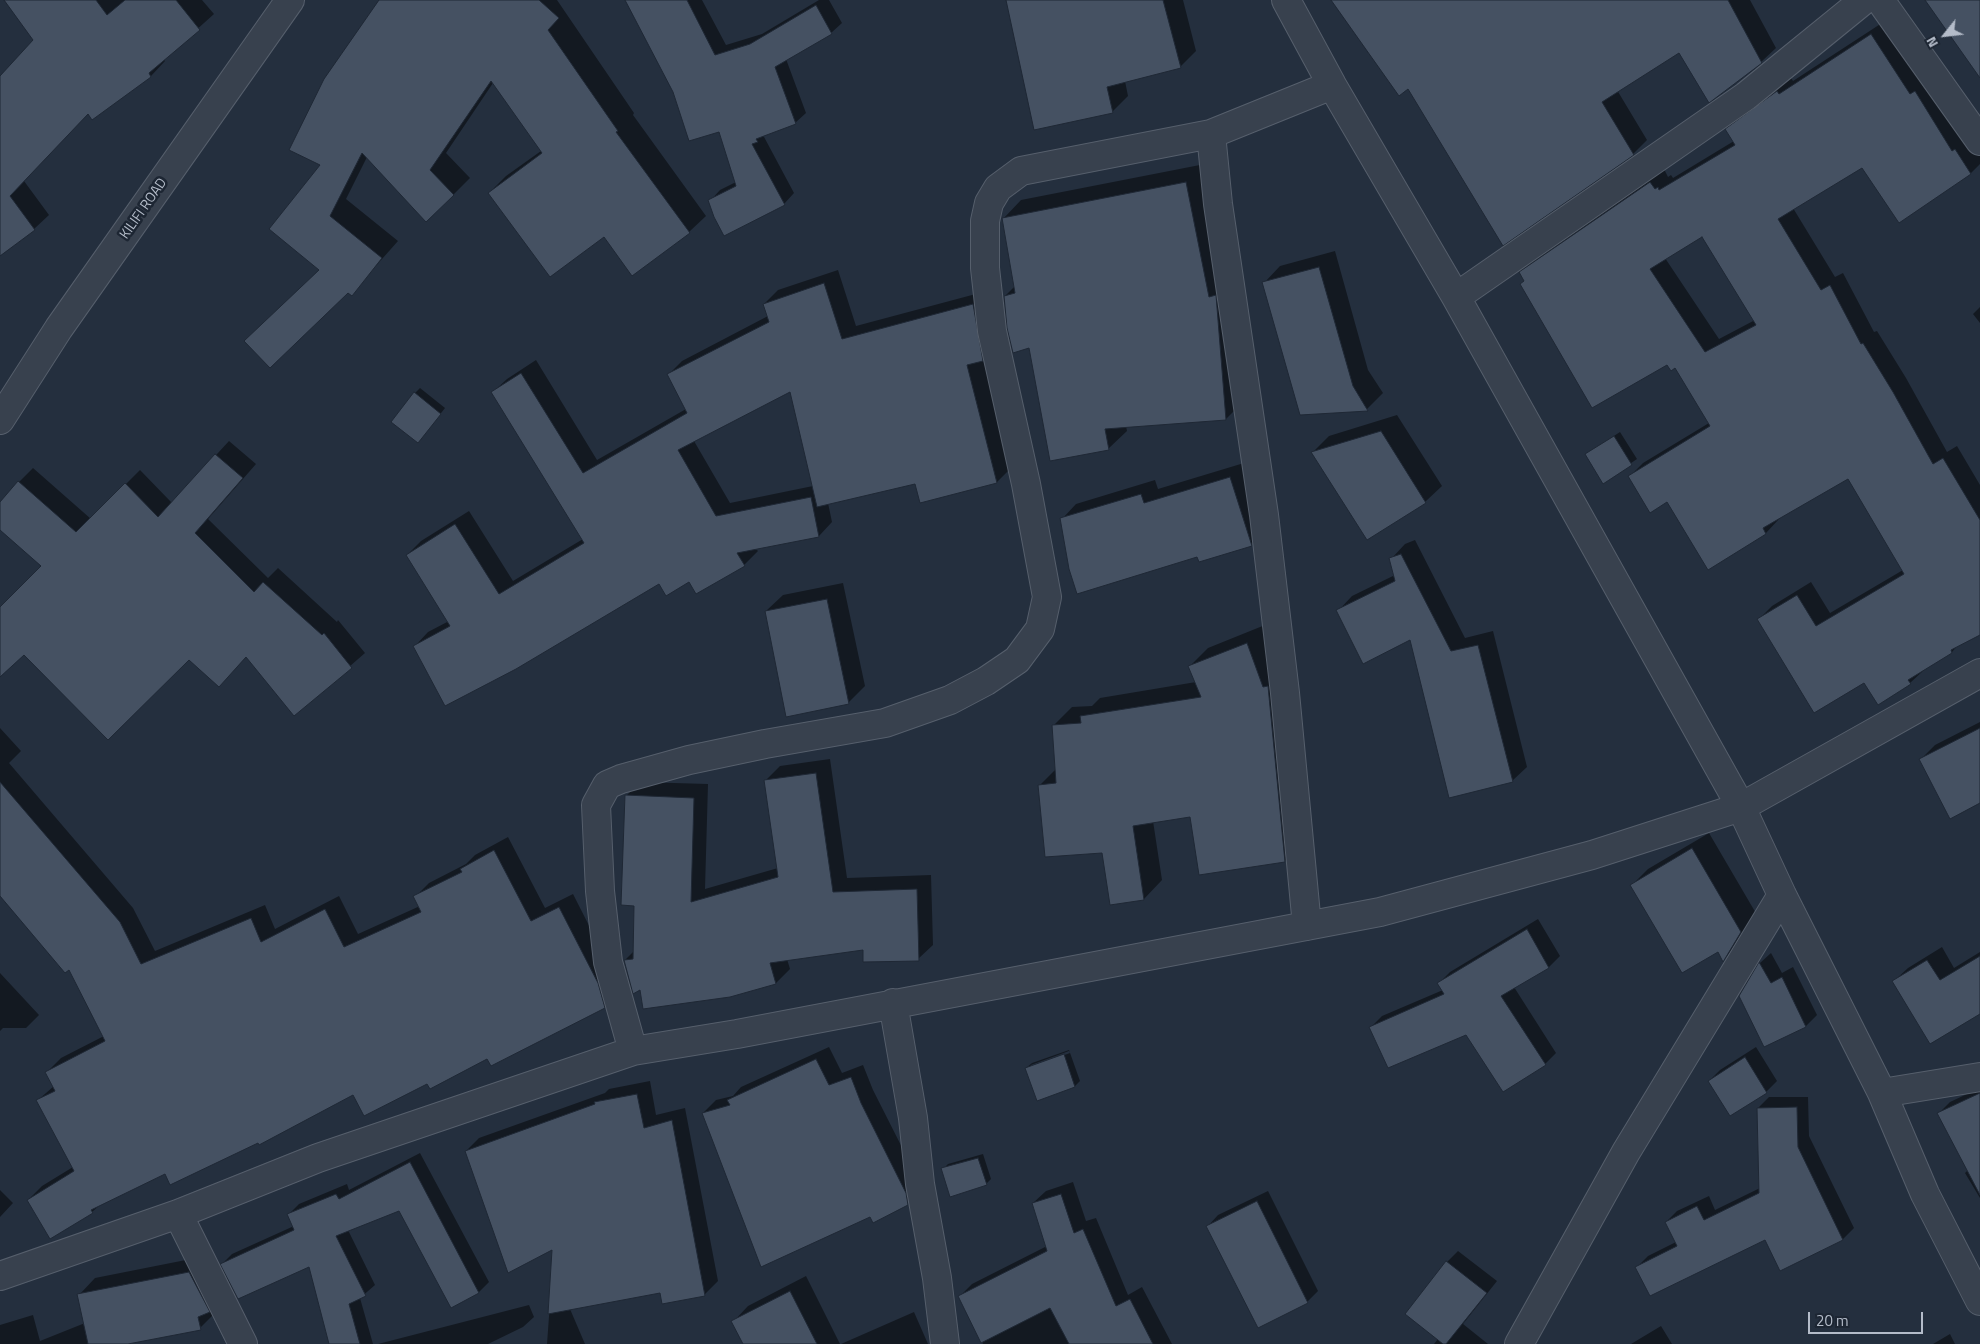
<!DOCTYPE html>
<html>
<head>
<meta charset="utf-8">
<style>
	body { margin:0 }
	#map { position:relative; width:1980px; height:1344px; overflow:hidden; background:#242f3e; font-family:"Titillium Web",sans-serif }
	canvas { display:block }
	.north { position:absolute; left:1920px; top:10px; width:50px; height:50px; -webkit-text-stroke:4px #1d2633; paint-order:stroke; rotate:241deg; font-size:14px; font-weight:700; line-height:20px; text-align:center; color:#b4bcc9 }
	.north::after { content:''; display:block; margin:auto; width:18px; height:22px; background:#b4bcc9; clip-path:polygon(50% 0,100% 100%,50% 72%,0 100%) }
	.scale { position:absolute; left:1808px; top:1312px; width:115px; height:22px; box-sizing:border-box; border:2px solid #b4bcc9; border-top:0; padding-left:6px; font-size:15px; line-height:18px; white-space:nowrap; color:#b4bcc9; -webkit-text-stroke:4px #1d2633; paint-order:stroke }
</style>
</head>
<body>
<div id="map">
<canvas width="1980" height="1344"></canvas>
<div class="north">N</div>
<div class="scale">20 m</div>
</div>
<script>
const c = document.querySelector('canvas').getContext('2d');
c.lineJoin = 'round';
function fillPath(path, color) {
  c.fillStyle = color;
  c.fill(path, 'evenodd');
}
function shape(rows) {
  const path = new Path2D();
  for (const r of rows) {
    path.moveTo(r[0], r[1]);
    for (let i = 2; i < r.length; i += 2) path.lineTo(r[i], r[i + 1]);
  }
  return path;
}
function stroke(path, color, width, dash) {
  c.strokeStyle = color;
  c.lineWidth = width;
  c.lineCap = dash ? 'butt' : 'round';
  c.setLineDash(dash || []);
  c.stroke(path);
}
function label(font, color, halo, rows, align = 'center') {
  c.font = font + ' "Titillium Web",sans-serif';
  c.lineWidth = 5;
  c.setLineDash([]);
  c.textBaseline = 'middle';
  c.strokeStyle = halo;
  c.fillStyle = color;
  for (const [text, x, y, turn = 0] of rows) {
    c.save();
    c.translate(x, y);
    c.rotate((+turn || 0) * Math.PI / 180);
    c.textAlign = isNaN(turn) ? turn : align;
    if (halo) c.strokeText(text, 0, 0);
    c.fillText(text, 0, 0);
    c.restore();
  }
}
fillPath(shape([
	[5,0,202,0,214,14,164,59,165,61,151,76,92,119,88,113,24,181,49,215,34,229,0,255,0,78,35,41],
	[381,0,557,0,634,113,633,115,706,216,689,232,604,236,489,193,506,176,541,151,493,83,446,153,470,178,453,195,367,157,346,199,398,241,351,294,321,269,322,165],
	[627,0,702,0,726,45,762,34,819,0,829,0,842,23,831,33,786,59,806,113,795,123,763,135,794,193,784,204,710,201,720,190,736,182,720,130,674,92],
	[1007,0,1183,0,1196,51,1180,67,1125,81,1128,96,1112,112],
	[1332,0,1750,0,1776,48,1761,62,1680,51,1617,90,1647,140,1633,154,1409,87],
	[1885,21,1980,154,1980,164,1971,173,1899,221,1862,166,1793,208,1835,277,1843,273,1874,332,1877,331,1906,378,1947,452,1957,446,1980,485,1980,634,1959,644,1952,652,1924,670,1910,683,1878,703,1865,681,1759,619,1772,606,1811,582,1830,613,1903,570,1848,477,1778,518,1779,519,1766,533,1709,568,1668,500,1629,477,1643,463,1709,423,1676,366,1525,280,1521,273,1534,259,1664,169,1668,177,1671,175,1673,178,1734,141,1727,129,1740,116,1791,78,1793,81],
	[1703,235,1755,320,1719,339,1665,258],
	[1205,164,1244,401,1226,419,1126,426,1127,431,1108,449,1030,347,1005,296,1015,286,1003,219,1021,200],
	[1335,251,1368,370,1383,393,1367,409,1301,414,1264,283,1280,266],
	[838,270,856,326,987,291,996,346,983,359,1011,468,997,482,921,502,916,482,828,503,832,522,819,536,756,549,758,551,744,565,660,582,415,646,428,632,449,621,407,555,421,541,469,511,513,581,583,539,493,392,507,379,536,360,597,460,686,409,669,374,682,361,768,316,764,304,778,290],
	[791,390,813,486,730,503,694,441],
	[1980,307,1980,323,1973,314],
	[420,388,445,408,423,436,415,393],
	[1397,415,1442,486,1425,502,1313,452,1329,436],
	[1620,432,1637,459,1603,482,1586,454],
	[229,441,256,464,208,519,268,578,278,568,337,622,338,620,365,653,295,714,247,656,219,686,189,658,24,654,0,675,0,609,43,566,0,528,0,504,19,482,33,468,91,519,140,470,172,503],
	[1244,463,1265,530,1251,545,1198,556,1062,519,1076,504,1155,480,1158,489],
	[1415,540,1465,638,1493,631,1527,767,1512,781,1410,639,1338,611,1352,596,1395,575,1391,559,1405,544],
	[843,583,865,686,848,703,766,611,783,595],
	[1265,625,1303,842,1285,861,1191,815,1153,821,1162,880,1144,899,1103,851,1040,785,1056,769,1053,726,1072,707,1092,706,1100,698,1196,682,1190,666,1208,648],
	[1980,722,1980,802,1921,759,1935,745],
	[0,728,21,751,9,763,133,908,155,951,265,905,275,929,339,896,358,934,420,906,415,897,429,883,466,864,475,855,508,837,545,908,573,894,611,969,618,993,604,1007,427,1082,353,1093,259,1141,165,1173,101,1204,92,1212,28,1200,42,1186,73,1167,38,1100,54,1086,47,1072,61,1058,104,1036,69,968,0,894],
	[830,759,847,878,931,875,933,945,918,959,864,949,787,959,790,969,776,983,730,996,641,988,625,960,634,951,636,905,626,796,640,782,708,784,705,889,778,868,766,780,780,766],
	[1709,833,1757,915,1739,944,1723,960,1719,950,1632,885,1648,869],
	[1538,919,1560,956,1549,967,1514,987,1556,1053,1545,1064,1466,1033,1371,1027,1382,1016,1443,990,1439,983,1450,972],
	[1942,947,1954,968,1980,952,1980,1013,1894,981,1908,968],
	[1771,953,1782,973,1793,967,1817,1015,1806,1026,1765,1045,1741,996,1760,963],
	[0,973,39,1015,26,1028,3,1028,0,1031],
	[829,1047,842,1073,863,1065,873,1090,918,1179,920,1191,907,1204,871,1215,703,1113,716,1100,733,1096,741,1087],
	[1756,1047,1777,1081,1766,1092,1709,1081,1720,1070],
	[1069,1050,1080,1081,1075,1086,1026,1068,1032,1063],
	[1069,1051,1070,1053,1031,1067,1031,1065],
	[650,1081,656,1115,685,1108,718,1281,705,1294,661,1292,570,1309,585,1344,547,1344,554,1247,466,1151,479,1138,605,1093,609,1089],
	[1980,1088,1980,1198,1965,1173,1968,1170,1939,1113,1950,1102],
	[1769,1097,1808,1097,1809,1136,1854,1228,1843,1239,1781,1269,1765,1238,1637,1267,1648,1256,1676,1242,1666,1222,1677,1211,1709,1196,1715,1210,1760,1188,1758,1108],
	[420,1153,489,1282,479,1292,451,1307,399,1209,348,1230,375,1285,360,1298,373,1344,331,1344,310,1266,222,1264,232,1254,294,1226,289,1214,299,1204,347,1184,349,1190],
	[983,1154,991,1179,986,1184,943,1169,948,1164],
	[1073,1182,1086,1221,1096,1218,1128,1295,1142,1287,1172,1344,983,1344,959,1297,972,1284,1047,1246,1033,1203,1046,1191],
	[0,1190,13,1203,0,1217],
	[1268,1191,1318,1291,1307,1302,1259,1327,1208,1226,1218,1215],
	[1458,1251,1497,1281,1463,1324,1488,1344,1434,1344,1438,1339,1447,1262],
	[206,1256,216,1312,200,1328,122,1344,0,1344,0,1325,33,1315,40,1341,85,1323,79,1295,95,1278],
	[806,1276,840,1344,744,1344,733,1322,748,1306],
	[529,1305,534,1317,523,1327,488,1344,378,1344],
	[914,1312,928,1344,841,1344],
	[1661,1326,1672,1344,1631,1344],
	[1950,1334,1955,1344,1933,1344]
]), '#0007');
const building = shape([
	[4,0,96,0,107,15,125,0,176,0,200,30,149,73,151,77,92,120,88,114,10,196,35,230,0,256,0,76,33,40,4,0],
	[379,0,539,0,559,18,548,30,618,131,616,132,690,233,632,276,604,237,550,277,488,193,542,153,491,81,430,170,454,195,426,222,362,153,330,216,382,258,352,296,348,293,270,368,244,341,319,270,269,229,320,165,289,150,324,79,379,0],
	[625,0,687,0,715,55,750,44,816,5,832,34,775,67,796,124,756,139,758,142,752,144,785,205,724,236,714,217,708,200,736,186,719,132,689,141,673,92,625,0],
	[1006,0,1163,0,1181,68,1107,87,1113,113,1034,130,1006,0],
	[1331,0,1728,0,1762,63,1709,103,1679,53,1602,102,1634,155,1503,246,1408,89,1399,96,1331,0],
	[1925,0,1980,0,1980,78,1925,0],
	[1871,34,1910,94,1915,91,1952,151,1955,149,1971,174,1899,223,1862,168,1778,219,1821,290,1830,285,1861,344,1863,343,1893,392,1933,464,1943,458,1980,520,1980,635,1951,650,1952,653,1908,680,1911,684,1878,705,1864,683,1814,713,1757,619,1797,595,1816,626,1904,574,1848,479,1763,528,1766,534,1708,570,1667,502,1650,513,1628,476,1710,426,1675,368,1671,371,1667,365,1592,408,1520,284,1524,281,1519,272,1650,182,1655,189,1658,187,1659,190,1735,145,1725,129,1777,91,1779,94,1871,34],
	[1702,237,1756,325,1705,352,1650,269,1702,237],
	[1186,182,1209,297,1216,295,1226,420,1105,429,1109,450,1050,461,1029,348,1013,353,1007,328,1004,296,1015,293,1002,218,1186,182],
	[1319,267,1353,386,1368,411,1300,415,1262,282,1319,267],
	[824,283,842,339,973,304,983,361,967,365,997,483,920,503,915,484,817,507,790,392,678,450,716,516,811,497,819,537,737,553,745,566,696,594,689,582,666,596,659,584,516,669,445,706,413,646,450,626,406,555,455,524,499,594,584,543,491,392,521,373,583,473,687,413,667,374,769,322,763,304,824,283],
	[414,392,441,414,418,443,391,422,414,392],
	[1381,431,1426,503,1367,540,1311,452,1381,431],
	[1614,436,1632,465,1603,484,1585,454,1614,436],
	[215,454,243,478,195,533,254,592,263,582,322,635,324,633,352,668,294,716,246,657,219,687,189,660,108,740,24,655,0,677,0,607,41,566,0,530,0,502,18,481,76,532,125,483,158,517,215,454],
	[1230,477,1252,546,1199,562,1197,557,1077,594,1069,569,1060,518,1141,494,1144,503,1230,477],
	[1401,554,1451,651,1478,645,1513,782,1449,798,1410,640,1363,664,1336,610,1395,581,1389,558,1401,554],
	[827,599,849,704,786,717,765,611,827,599],
	[1247,643,1263,687,1268,686,1285,862,1199,875,1190,817,1133,826,1144,900,1110,905,1102,853,1045,857,1038,785,1056,783,1052,725,1081,723,1080,716,1201,697,1188,666,1247,643],
	[1980,728,1980,803,1950,819,1919,759,1980,728],
	[816,773,833,892,917,889,919,961,863,962,863,950,770,963,776,984,730,997,643,1009,640,990,633,994,624,960,633,959,634,906,621,905,625,795,694,798,691,902,778,877,764,780,816,773],
	[0,782,120,922,141,964,251,918,261,942,325,909,344,947,421,912,413,896,462,872,460,869,494,850,531,921,559,907,598,983,605,1008,491,1066,487,1059,430,1089,427,1084,364,1116,353,1095,259,1145,258,1143,170,1185,165,1174,91,1210,93,1213,50,1239,27,1200,74,1171,36,1100,55,1091,45,1072,105,1041,69,970,65,973,0,896,0,782],
	[1692,848,1741,932,1723,962,1718,952,1682,973,1630,885,1692,848],
	[1527,929,1549,968,1501,996,1546,1065,1503,1092,1466,1035,1388,1068,1369,1027,1444,994,1437,983,1527,929],
	[1980,956,1980,1014,1930,1044,1892,981,1927,960,1940,980,1980,956],
	[1759,962,1771,983,1782,977,1806,1027,1764,1047,1739,996,1759,962],
	[1064,1054,1075,1087,1037,1101,1025,1068,1064,1054],
	[1745,1057,1767,1093,1730,1116,1708,1081,1745,1057],
	[816,1059,829,1085,851,1077,861,1103,906,1193,908,1205,873,1223,870,1217,761,1267,702,1113,730,1105,727,1100,816,1059],
	[1980,1093,1980,1195,1937,1113,1980,1093],
	[637,1094,644,1128,672,1120,705,1296,662,1304,660,1293,548,1314,552,1250,508,1273,465,1151,595,1104,594,1102,637,1094],
	[1797,1107,1798,1147,1843,1240,1780,1271,1765,1240,1650,1296,1635,1267,1677,1246,1665,1222,1697,1206,1704,1220,1759,1193,1757,1108,1797,1107],
	[978,1158,987,1185,950,1197,941,1168,978,1158],
	[410,1162,479,1293,451,1308,399,1211,336,1236,366,1296,349,1304,360,1344,329,1344,309,1267,238,1299,220,1264,294,1230,287,1214,336,1194,339,1199,410,1162],
	[1061,1194,1074,1233,1083,1229,1116,1306,1130,1299,1153,1344,1069,1344,1050,1308,981,1343,958,1296,1047,1251,1032,1203,1061,1194],
	[1257,1201,1308,1303,1258,1328,1206,1226,1257,1201],
	[1446,1261,1487,1293,1446,1344,1443,1344,1405,1314,1446,1261],
	[189,1272,210,1312,198,1317,201,1330,128,1344,88,1344,77,1294,189,1272],
	[790,1291,817,1344,743,1344,731,1321,790,1291]
]);
fillPath(building, '#455162');
stroke(building, '#1f2835', 1);
const minor = shape([
	[1286,0,1332,85,1456,297,1741,807,1782,895,1882,1093,1925,1194,1980,1301],
	[1880,0,1980,141],
	[1211,134,1218,204,1264,515,1285,693,1307,926],
	[1456,297,1746,96,1864,0],
	[0,420,59,328,290,0],
	[893,1003,913,1118,920,1184,937,1278,945,1344],
	[633,1051,608,962,600,891,596,805,607,785,621,779,689,760,765,744,885,723,950,700,986,681,1017,660,1040,629,1047,597,1026,484,992,331,985,268,985,221,989,203,998,188,1021,171,1211,134,1332,85],
	[1882,1093,1980,1077],
	[178,1214,243,1344],
	[0,1276,178,1214,318,1158,633,1051,737,1034,1380,912,1592,855,1741,807,1980,673],
	[1519,1344,1626,1152,1782,895]
]);
stroke(minor, '#565f6c', 30);
stroke(minor, '#38414e', 28);
label('14px', '#b4bcc9', '#1d2633', [
	["KILIFI ROAD",144,209,-55]
]);
</script>
</body>
</html>
